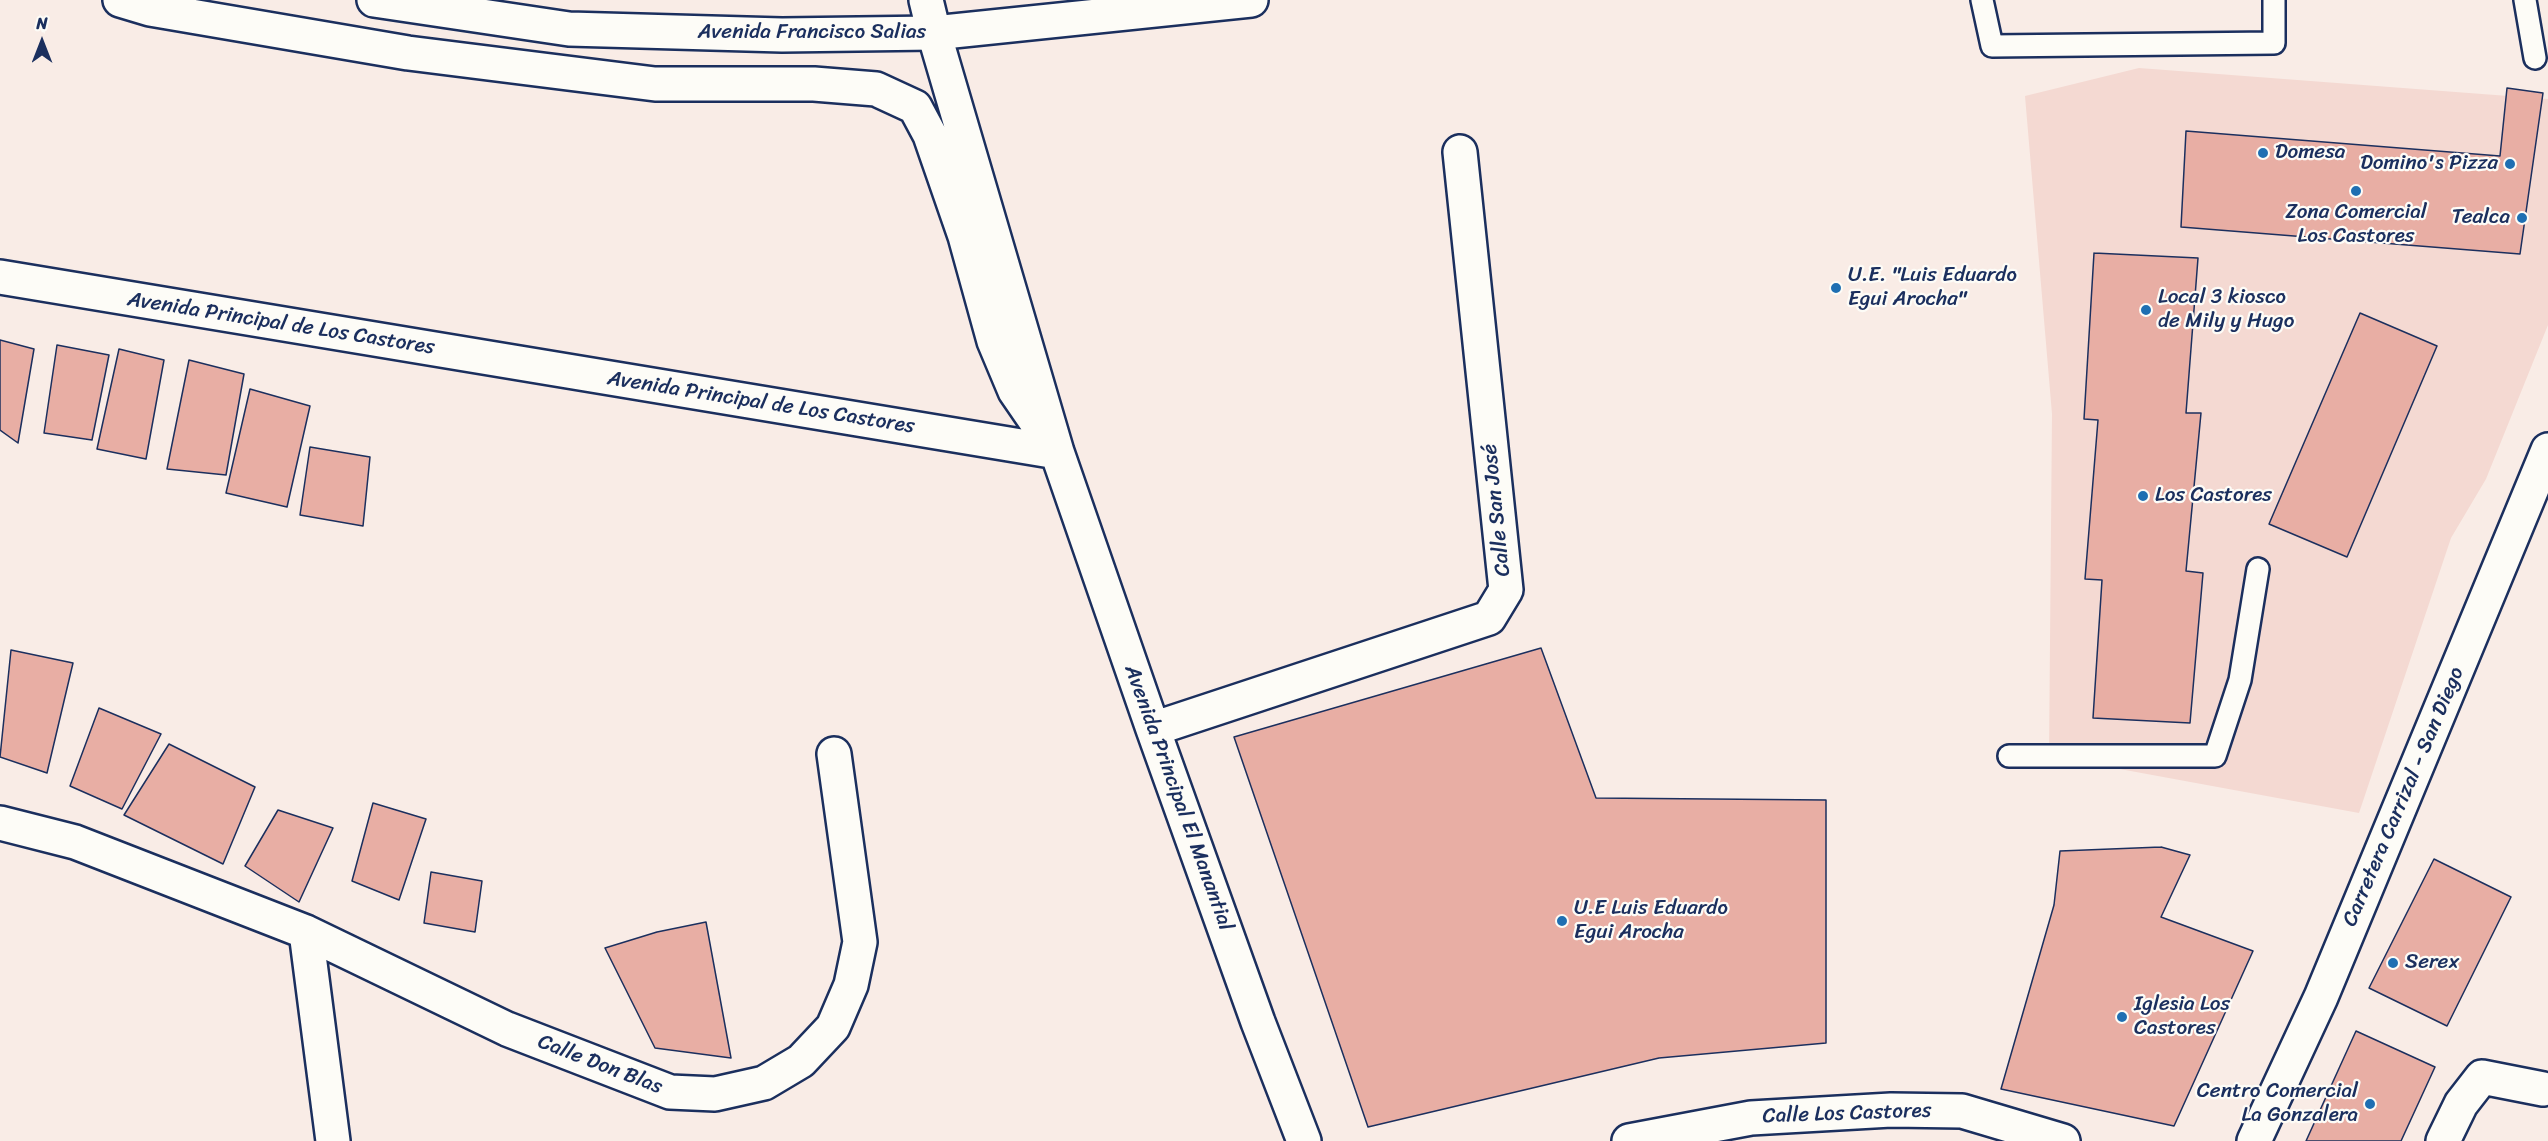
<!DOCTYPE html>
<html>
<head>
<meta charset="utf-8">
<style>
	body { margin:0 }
	#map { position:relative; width:2548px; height:1141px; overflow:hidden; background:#f9ece6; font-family:Sriracha,sans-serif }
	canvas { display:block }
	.north { position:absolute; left:12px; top:12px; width:60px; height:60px; -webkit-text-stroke:4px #fdfcf7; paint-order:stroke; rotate:0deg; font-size:16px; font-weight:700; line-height:24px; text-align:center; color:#1b2f5e }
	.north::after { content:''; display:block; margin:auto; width:21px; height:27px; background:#1b2f5e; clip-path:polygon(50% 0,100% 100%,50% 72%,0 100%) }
</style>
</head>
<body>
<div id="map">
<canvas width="2548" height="1141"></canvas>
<div class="north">N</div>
</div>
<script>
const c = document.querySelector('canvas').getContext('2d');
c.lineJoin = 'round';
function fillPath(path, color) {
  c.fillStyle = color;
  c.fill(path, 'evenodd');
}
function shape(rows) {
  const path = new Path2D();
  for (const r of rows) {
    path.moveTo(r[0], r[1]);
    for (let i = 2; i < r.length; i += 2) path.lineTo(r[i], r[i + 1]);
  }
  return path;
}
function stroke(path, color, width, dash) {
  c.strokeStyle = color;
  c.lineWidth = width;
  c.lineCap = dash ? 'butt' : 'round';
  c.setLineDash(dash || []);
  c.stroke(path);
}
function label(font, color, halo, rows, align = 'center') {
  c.font = font + ' Sriracha,sans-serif';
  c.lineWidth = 4.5;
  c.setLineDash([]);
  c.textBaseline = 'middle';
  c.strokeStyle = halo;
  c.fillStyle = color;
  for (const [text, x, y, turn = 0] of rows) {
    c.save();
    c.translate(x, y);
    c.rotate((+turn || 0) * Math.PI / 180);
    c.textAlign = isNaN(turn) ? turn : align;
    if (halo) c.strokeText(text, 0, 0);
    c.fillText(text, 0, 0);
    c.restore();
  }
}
fillPath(shape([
	[2139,68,2548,99,2548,325,2486,479,2451,538,2359,813,2049,756,2052,414,2025,96]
]), '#f4d9d2');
const building = shape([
	[2507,88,2543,93,2520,254,2181,227,2186,131,2500,156,2507,88],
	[2094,253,2198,258,2186,413,2201,413,2186,571,2203,573,2190,723,2093,718,2102,580,2085,579,2098,420,2084,419,2094,253],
	[2360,313,2437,346,2347,557,2269,524,2360,313],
	[0,340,34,349,18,443,0,430,0,340],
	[57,345,109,355,92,440,44,433,57,345],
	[119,349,164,360,146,459,97,449,119,349],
	[189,360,244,374,226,475,167,469,189,360],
	[250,389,310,406,287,507,226,493,250,389],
	[310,447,370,457,363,526,300,515,310,447],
	[1541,648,1596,798,1826,800,1826,1043,1659,1058,1368,1127,1234,737,1541,648],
	[11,650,73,663,47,773,0,757,11,650],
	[99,708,161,734,122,809,70,786,99,708],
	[169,744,255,787,223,864,124,815,169,744],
	[373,803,426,819,399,900,352,881,373,803],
	[278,810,333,828,299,902,245,866,278,810],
	[2161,847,2190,855,2161,917,2253,951,2174,1126,2001,1089,2054,905,2060,851,2161,847],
	[2434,859,2511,897,2447,1026,2369,988,2434,859],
	[431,872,482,881,475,932,424,923,431,872],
	[706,922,731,1058,655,1048,605,948,657,932,706,922],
	[2356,1031,2435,1067,2401,1141,2306,1141,2356,1031]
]);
fillPath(building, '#e8aea4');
stroke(building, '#1b2f5e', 1.5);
const service = shape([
	[1982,0,1992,46,2274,43,2274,0],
	[2525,0,2535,58],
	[2009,756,2215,756,2240,680,2258,569]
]);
const minor = shape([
	[120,0,150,9,408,53,655,84,814,84,876,89,915,107,930,135,965,236,994,341,1015,391,1039,426],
	[926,0,934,33,1057,452,1153,729,1258,1022,1304,1141],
	[0,277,1057,452],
	[1153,729,1489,618,1506,590,1460,152],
	[0,823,75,842,306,932,507,1029,670,1092,715,1094,764,1083,801,1061,833,1027,851,985,860,942,834,754],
	[306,932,333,1141],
	[1629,1141,1751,1118,1891,1110,1962,1111,2063,1141],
	[2443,1141,2461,1104,2482,1077,2543,1089]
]);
const tertiary = shape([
	[374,0,569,29,782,35,934,33,1251,0],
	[2254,1141,2321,997,2548,450]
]);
stroke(service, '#1b2f5e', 26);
stroke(minor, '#1b2f5e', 38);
stroke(tertiary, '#1b2f5e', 38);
stroke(service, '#fdfcf7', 21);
stroke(minor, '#fdfcf7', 33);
stroke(tertiary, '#fdfcf7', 33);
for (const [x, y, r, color] of [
	[2263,153,6,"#1f6fb2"],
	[2510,164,6,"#1f6fb2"],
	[2356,191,6,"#1f6fb2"],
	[2522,218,6,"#1f6fb2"],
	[1836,288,6,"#1f6fb2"],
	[2146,310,6,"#1f6fb2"],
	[2143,496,6,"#1f6fb2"],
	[1562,921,6,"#1f6fb2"],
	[2393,963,6,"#1f6fb2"],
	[2122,1017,6,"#1f6fb2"],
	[2370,1104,6,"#1f6fb2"]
]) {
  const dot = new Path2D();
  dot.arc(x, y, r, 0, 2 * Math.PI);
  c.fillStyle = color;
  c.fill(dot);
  stroke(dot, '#fdfcf7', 2);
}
label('21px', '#1b2f5e', '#fdfcf7', [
	["Avenida Francisco Salias",812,33],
	["Avenida Principal de Los Castores",281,324,9],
	["Avenida Principal de Los Castores",761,403,9],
	["Calle San José",1497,510,-96],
	["Carretera Carrizal - San Diego",2404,797,-67],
	["Avenida Principal El Manantial",1178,798,70],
	["Calle Don Blas",600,1065,21],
	["Calle Los Castores",1847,1114,-2]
]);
label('21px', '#1b2f5e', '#fdfcf7', [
	["Domesa",2275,153],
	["Domino's Pizza",2498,164,"right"],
	["Zona Comercial",2356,213,"center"],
	["Los Castores",2356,237,"center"],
	["Tealca",2510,218,"right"],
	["U.E. \"Luis Eduardo",1848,276],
	["Egui Arocha\"",1848,300],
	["Local 3 kiosco",2158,298],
	["de Mily y Hugo",2158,322],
	["Los Castores",2155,496],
	["U.E Luis Eduardo",1574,909],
	["Egui Arocha",1574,933],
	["Serex",2405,963],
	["Iglesia Los",2134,1005],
	["Castores",2134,1029],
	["Centro Comercial",2358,1092,"right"],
	["La Gonzalera",2358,1116,"right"]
], 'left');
</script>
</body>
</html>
